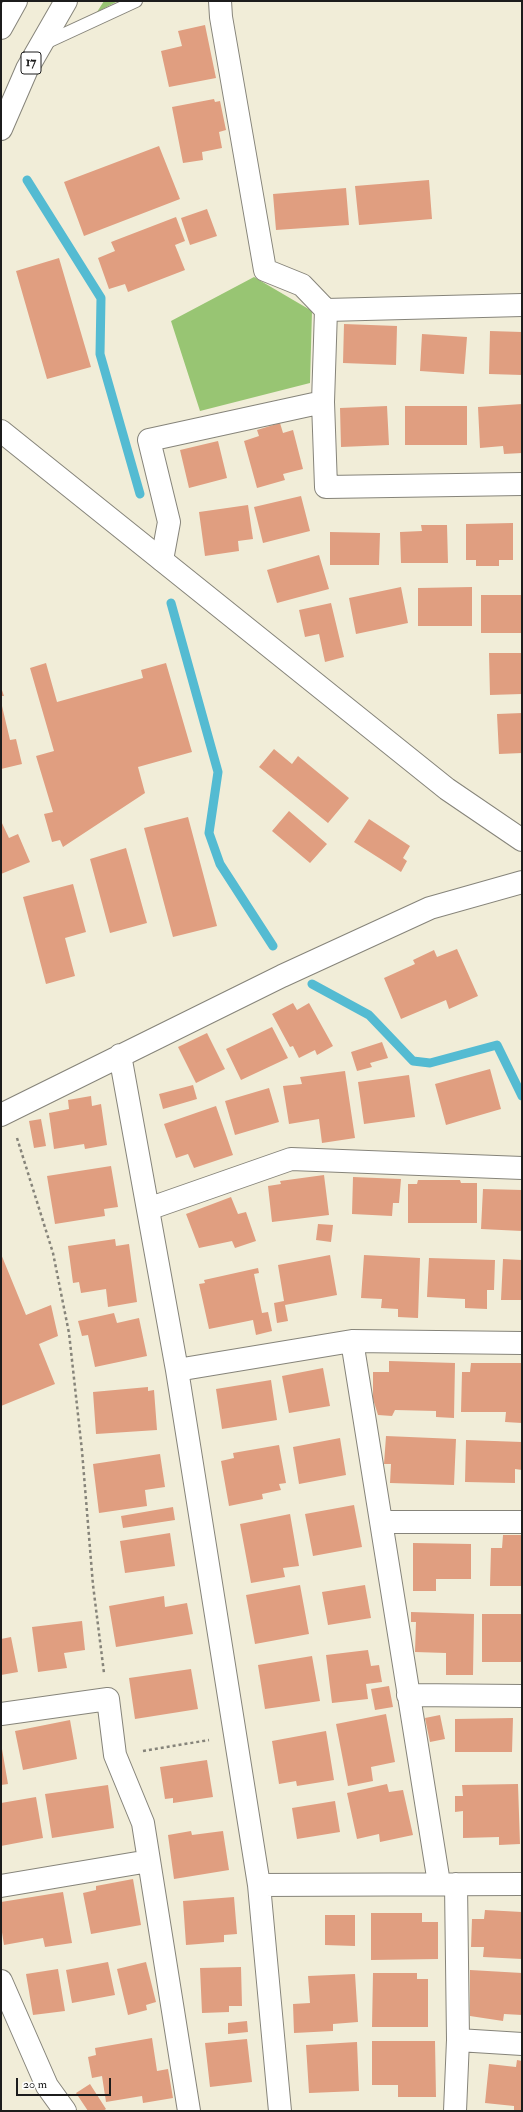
<!DOCTYPE html>
<html>
<head>
<meta charset="utf-8">
<style>
	body { margin:0 }
	#map { position:relative; width:523px; height:2112px; overflow:hidden; background:#f1edd8; font-family:"IM FELL Double Pica",serif }
	canvas { display:block }
	.frame { position:absolute; inset:0; border:2px solid #1c1c1c; pointer-events:none }
	.scale { position:absolute; left:16px; top:2078px; width:95px; height:18px; box-sizing:border-box; border:2px solid #1c1c1c; border-top:0; padding-left:5px; font-size:12px; line-height:14px; white-space:nowrap; color:#1c1c1c; -webkit-text-stroke:3px #fff; paint-order:stroke }
</style>
</head>
<body>
<div id="map">
<canvas width="523" height="2112"></canvas>
<div class="frame"></div>
<div class="scale">20 m</div>
</div>
<script>
const c = document.querySelector('canvas').getContext('2d');
c.lineJoin = 'round';
function fillPath(path, color) {
  c.fillStyle = color;
  c.fill(path, 'evenodd');
}
function shape(rows) {
  const path = new Path2D();
  for (const r of rows) {
    path.moveTo(r[0], r[1]);
    for (let i = 2; i < r.length; i += 2) path.lineTo(r[i], r[i + 1]);
  }
  return path;
}
function stroke(path, color, width, dash) {
  c.strokeStyle = color;
  c.lineWidth = width;
  c.lineCap = dash ? 'butt' : 'round';
  c.setLineDash(dash || []);
  c.stroke(path);
}
function label(font, color, halo, rows, align = 'center') {
  c.font = font + ' "IM FELL Double Pica",serif';
  c.lineWidth = 3;
  c.setLineDash([]);
  c.textBaseline = 'middle';
  c.strokeStyle = halo;
  c.fillStyle = color;
  for (const [text, x, y, turn = 0] of rows) {
    c.save();
    c.translate(x, y);
    c.rotate((+turn || 0) * Math.PI / 180);
    c.textAlign = isNaN(turn) ? turn : align;
    if (halo) c.strokeText(text, 0, 0);
    c.fillText(text, 0, 0);
    c.restore();
  }
}
fillPath(shape([
	[104,1,118,1,97,12],
	[254,277,312,311,310,383,200,411,171,321]
]), '#98c573');
stroke(shape([
	[27,180,101,298,100,354,140,494],
	[171,603,218,772,209,833,220,864,273,946],
	[312,984,369,1015,413,1061,430,1063,497,1045,522,1096]
]), '#54bbd2', 9);
fillPath(shape([
	[205,25,216,78,169,87,161,51,182,46,178,31],
	[214,99,215,102,220,101,226,130,219,132,222,148,202,152,203,160,183,163,172,107],
	[159,146,180,199,84,236,64,182],
	[429,180,432,219,359,225,355,186],
	[346,188,349,225,276,230,273,194],
	[207,209,217,236,190,245,181,218],
	[176,217,185,241,175,245,185,270,128,292,125,284,109,289,98,258,115,251,111,242],
	[59,258,91,367,47,379,16,271],
	[344,324,397,326,396,365,343,363],
	[490,331,522,332,522,375,489,374],
	[422,334,467,337,464,374,420,371],
	[522,404,522,453,504,454,503,446,480,448,478,407],
	[387,406,389,445,341,447,340,408],
	[405,406,467,406,467,445,405,445],
	[280,423,283,433,293,430,303,469,283,474,285,480,257,488,244,441,259,436,257,430],
	[218,441,227,478,189,488,180,450],
	[301,496,310,531,263,543,254,507],
	[248,505,253,539,238,541,239,551,205,556,199,512],
	[513,523,513,560,499,560,499,566,476,566,476,560,466,560,466,524],
	[421,525,447,525,448,563,401,563,400,532,422,531],
	[330,532,380,533,379,565,330,565],
	[319,555,329,589,277,603,267,570],
	[401,587,408,623,356,634,349,598],
	[472,587,472,626,418,626,418,588],
	[481,595,522,595,522,633,481,633],
	[331,603,344,657,325,662,319,634,305,637,299,610],
	[489,653,522,653,522,694,490,695],
	[46,663,57,702,143,678,141,670,166,663,192,752,138,767,145,793,63,847,60,840,52,842,44,814,53,812,36,756,54,751,30,668],
	[1,687,4,696,1,696],
	[2,706,10,740,16,739,22,764,1,769],
	[522,713,522,753,499,754,497,714],
	[274,749,292,764,298,756,349,798,328,823,259,767],
	[289,811,327,844,310,863,272,831],
	[188,817,217,926,173,937,144,828],
	[369,819,410,846,403,858,407,861,401,872,354,842],
	[1,821,9,838,18,834,30,862,1,874],
	[126,848,147,923,110,933,90,859],
	[73,884,86,932,65,938,75,976,46,984,23,897],
	[457,949,478,996,449,1009,446,1000,401,1019,384,978,415,964,413,960,434,950,437,957],
	[293,1003,297,1010,309,1003,333,1046,317,1055,315,1050,299,1058,293,1046,290,1047,272,1014],
	[272,1027,288,1058,241,1080,226,1049],
	[207,1033,225,1069,196,1083,178,1047],
	[382,1042,388,1058,370,1063,372,1067,357,1071,351,1052],
	[490,1069,501,1109,446,1125,435,1084],
	[345,1071,355,1138,322,1143,319,1119,289,1124,283,1086,302,1084,300,1077],
	[409,1075,415,1117,364,1124,358,1082],
	[193,1085,197,1099,163,1109,159,1094],
	[269,1088,279,1122,235,1135,225,1101],
	[91,1096,92,1106,101,1104,107,1145,85,1149,84,1144,54,1149,49,1113,69,1109,68,1100],
	[216,1106,233,1155,194,1168,188,1154,176,1158,164,1124],
	[41,1119,46,1146,34,1148,29,1121],
	[111,1166,118,1207,104,1209,105,1216,55,1224,47,1176],
	[324,1175,329,1215,272,1222,268,1186,281,1184,280,1181],
	[353,1177,401,1179,399,1203,393,1203,392,1216,352,1214],
	[418,1180,460,1180,461,1183,477,1183,477,1223,408,1223,408,1184,417,1184],
	[483,1189,522,1190,522,1231,481,1229],
	[231,1197,238,1214,246,1212,256,1241,235,1248,232,1241,199,1248,186,1214],
	[318,1224,333,1225,331,1242,316,1240],
	[115,1239,116,1246,129,1244,137,1302,108,1307,106,1289,81,1293,79,1282,73,1283,68,1246],
	[1,1254,26,1315,51,1305,58,1336,39,1344,55,1384,1,1406],
	[330,1255,337,1295,285,1305,288,1321,277,1323,274,1303,284,1301,278,1265],
	[364,1255,420,1258,418,1318,398,1317,398,1309,381,1308,382,1299,361,1298],
	[429,1258,495,1260,494,1290,487,1290,487,1309,465,1308,465,1299,427,1297],
	[503,1259,522,1260,522,1300,501,1300],
	[258,1268,259,1273,254,1274,262,1313,268,1312,272,1331,256,1335,253,1320,209,1329,199,1284,205,1283,204,1280],
	[114,1313,117,1323,139,1318,147,1356,95,1367,88,1335,82,1336,78,1321],
	[389,1361,455,1363,454,1418,436,1417,436,1411,395,1410,392,1416,378,1415,373,1399,373,1372,389,1372],
	[471,1363,522,1363,522,1423,505,1422,506,1412,461,1412,462,1372,470,1372],
	[323,1368,330,1406,289,1413,282,1376],
	[271,1380,277,1420,222,1429,216,1389],
	[148,1387,148,1391,154,1390,157,1430,96,1434,93,1392],
	[386,1436,456,1439,454,1485,390,1483,391,1464,384,1464],
	[340,1438,346,1475,299,1484,293,1447],
	[466,1440,522,1442,522,1470,515,1469,515,1483,465,1482],
	[279,1445,286,1483,279,1484,281,1490,262,1494,263,1499,229,1506,221,1461,234,1458,233,1453],
	[160,1454,165,1487,145,1490,147,1506,99,1513,93,1464],
	[354,1505,362,1547,313,1556,305,1514],
	[173,1507,175,1520,123,1528,121,1516],
	[290,1514,299,1566,283,1568,285,1577,251,1583,240,1524],
	[170,1533,175,1566,125,1573,120,1541],
	[503,1535,522,1535,522,1586,490,1586,491,1548,502,1548],
	[413,1543,471,1544,471,1579,436,1579,436,1591,413,1591],
	[300,1585,309,1634,255,1644,246,1595],
	[365,1585,371,1618,328,1625,322,1592],
	[164,1596,165,1607,187,1603,193,1634,116,1647,109,1606],
	[411,1612,474,1614,473,1675,446,1675,446,1653,415,1652,416,1622,411,1622],
	[482,1614,522,1614,522,1662,482,1662],
	[82,1621,85,1650,64,1653,67,1668,38,1672,32,1627],
	[11,1637,18,1672,1,1675,1,1639],
	[368,1650,371,1666,379,1665,382,1682,366,1684,368,1699,332,1703,326,1655],
	[312,1656,320,1701,265,1709,258,1665],
	[191,1669,198,1709,135,1719,129,1678],
	[389,1686,393,1707,375,1710,371,1689],
	[386,1714,395,1762,371,1767,373,1781,348,1786,336,1724],
	[440,1715,445,1739,430,1742,425,1718],
	[513,1718,512,1752,455,1752,455,1719],
	[70,1720,77,1759,23,1770,15,1731],
	[326,1731,334,1780,297,1786,296,1781,279,1784,272,1741],
	[2,1749,8,1784,1,1785,1,1750],
	[207,1760,213,1797,173,1803,173,1798,165,1799,160,1767],
	[387,1784,389,1792,403,1790,413,1835,380,1842,379,1834,357,1839,347,1793],
	[518,1784,520,1844,499,1845,499,1837,463,1838,463,1811,455,1812,455,1796,463,1796,462,1785],
	[108,1785,114,1828,52,1838,45,1794],
	[36,1797,43,1838,1,1846,1,1803],
	[335,1801,340,1832,297,1839,292,1808],
	[191,1831,192,1835,223,1831,229,1870,174,1879,168,1835],
	[133,1879,141,1925,91,1934,83,1893,96,1890,96,1886],
	[63,1892,72,1943,45,1947,43,1938,4,1945,1,1926,1,1902],
	[234,1897,237,1934,224,1935,224,1942,186,1945,183,1901],
	[485,1910,522,1912,522,1959,483,1957,484,1947,471,1947,472,1919,484,1919],
	[371,1913,422,1913,422,1922,438,1922,438,1959,371,1960],
	[325,1915,355,1915,355,1946,325,1945],
	[108,1962,115,1995,72,2003,66,1970],
	[146,1962,156,2002,146,2005,147,2010,128,2015,117,1969],
	[241,1967,242,2006,229,2006,229,2012,202,2013,200,1968],
	[58,1969,65,2011,33,2015,26,1974],
	[470,1970,522,1973,522,2015,504,2014,503,2021,470,2016],
	[373,1973,417,1973,417,1979,428,1979,428,2027,372,2027],
	[355,1974,358,2022,333,2024,333,2031,294,2033,293,2004,310,2003,308,1976],
	[247,2021,248,2032,228,2034,228,2023],
	[152,2038,157,2071,168,2069,173,2098,143,2103,142,2096,106,2102,102,2076,92,2078,88,2057,96,2055,95,2048],
	[247,2039,252,2082,210,2087,205,2043],
	[372,2041,435,2041,436,2097,398,2097,398,2085,372,2085],
	[357,2042,359,2091,309,2093,306,2045],
	[517,2060,522,2061,522,2111,514,2111,514,2106,485,2103,489,2064,516,2067],
	[90,2084,106,2109,103,2111,88,2111,76,2093]
]), '#e09e80');
const service = shape([
	[43,44,136,1]
]);
const minor = shape([
	[220,1,221,17,265,270,302,285,326,310],
	[323,402,326,310,522,305],
	[162,560,169,522,149,440,323,402,326,487,522,484],
	[120,1055,177,1370,259,1885,280,2111],
	[1,1115,282,976,430,908,522,882],
	[148,1209,291,1159,522,1168],
	[352,1341,439,1883],
	[177,1370,352,1341,522,1343],
	[381,1522,522,1522],
	[408,1695,522,1696],
	[1,1714,108,1699,115,1755,143,1823,189,2111],
	[259,1885,522,1884],
	[1,1886,149,1861],
	[1,1981,47,2086,65,2111],
	[458,2040,522,2044],
	[455,2111,458,2040,456,1884]
]);
const tertiary = shape([
	[1,431,447,789,522,840]
]);
const primary = shape([
	[1,28,16,1],
	[1,129,27,69,66,1]
]);
stroke(service, '#86847a', 14);
stroke(minor, '#86847a', 24);
stroke(tertiary, '#86847a', 24);
stroke(primary, '#86847a', 24);
stroke(shape([
	[17,1138,53,1253,69,1333,82,1451,93,1585,104,1673],
	[143,1751,209,1740]
]), '#86847a', 2.5, [3, 3]);
stroke(service, '#fff', 12);
stroke(minor, '#fff', 22);
stroke(tertiary, '#fff', 22);
stroke(primary, '#fff', 22);
for (const [x, y, w] of [
	[31,63,20]
]) {
  const box = new Path2D();
  box.roundRect(x - w / 2, y - 11, w, 22, 3);
  c.fillStyle = '#fff';
  c.fill(box);
  stroke(box, '#1c1c1c', 1);
}
label('bold 13px', '#1c1c1c', null, [
	["17",31,63]
]);
</script>
</body>
</html>
